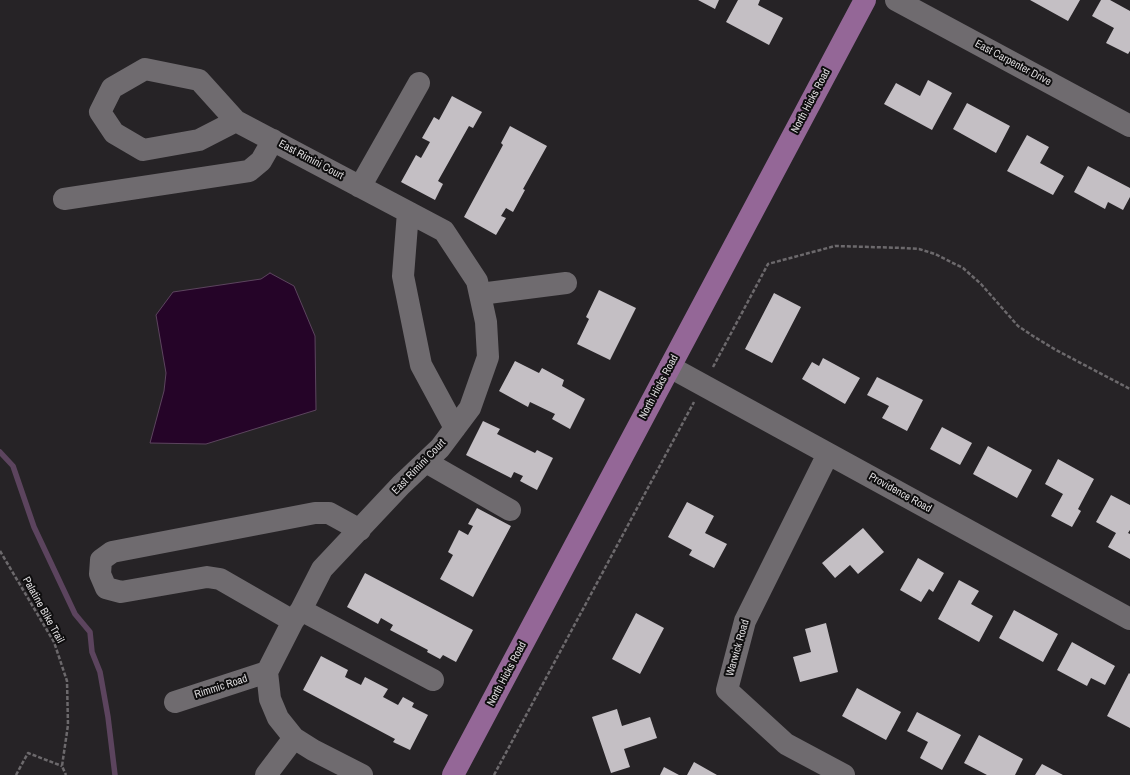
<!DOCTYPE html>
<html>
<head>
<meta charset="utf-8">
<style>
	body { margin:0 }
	canvas { display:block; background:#262326 }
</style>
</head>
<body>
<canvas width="1130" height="775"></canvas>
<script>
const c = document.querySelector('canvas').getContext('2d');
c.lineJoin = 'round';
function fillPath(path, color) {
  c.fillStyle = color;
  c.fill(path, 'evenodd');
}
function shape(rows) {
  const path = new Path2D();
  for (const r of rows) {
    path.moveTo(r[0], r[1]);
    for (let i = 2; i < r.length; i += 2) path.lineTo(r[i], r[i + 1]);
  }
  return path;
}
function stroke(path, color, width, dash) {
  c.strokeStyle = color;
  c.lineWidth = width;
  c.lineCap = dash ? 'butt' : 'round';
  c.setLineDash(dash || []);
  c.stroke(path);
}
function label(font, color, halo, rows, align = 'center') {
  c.font = font + ' "Archivo Narrow",sans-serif';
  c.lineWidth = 4;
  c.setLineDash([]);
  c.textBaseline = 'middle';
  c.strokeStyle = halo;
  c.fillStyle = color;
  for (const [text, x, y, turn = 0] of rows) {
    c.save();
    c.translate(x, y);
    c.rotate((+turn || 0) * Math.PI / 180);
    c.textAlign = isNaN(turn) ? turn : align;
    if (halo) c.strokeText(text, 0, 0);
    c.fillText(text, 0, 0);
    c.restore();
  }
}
const water = shape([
	[270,273,294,286,315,336,316,410,206,444,150,443,164,391,166,373,156,315,173,292,261,279,270,273]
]);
fillPath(water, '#250428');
stroke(water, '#5c445e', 1);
stroke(shape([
	[0,452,13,466,34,527,75,614,90,632,92,652,100,672,108,717,115,775]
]), '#5c445e', 5.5);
fillPath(shape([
	[698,0,719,0,715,9],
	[738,0,760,0,758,5,783,18,769,45,726,22],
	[1030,0,1080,0,1068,21],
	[1101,0,1110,0,1130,11,1130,51,1128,54,1106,43,1114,28,1092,16],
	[928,80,952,93,932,130,884,104,896,83,920,96],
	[452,96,482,112,473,128,469,126,438,181,443,184,435,200,401,182,416,155,421,158,430,142,422,138,434,117,439,120],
	[967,103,1010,126,996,153,953,129],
	[510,126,547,146,523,189,525,190,513,212,506,208,501,216,506,218,496,235,464,217,503,145,501,143],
	[1027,135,1049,147,1040,163,1064,176,1053,195,1007,171],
	[1088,166,1130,188,1130,197,1123,210,1108,202,1105,209,1074,192],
	[599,290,636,308,610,360,577,344,589,319,586,317],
	[774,293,801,307,772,363,745,349],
	[823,358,860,378,845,404,802,379,812,362,819,366],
	[515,361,539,373,542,368,564,380,562,386,585,399,570,429,552,419,555,414,530,402,528,407,499,391],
	[877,377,923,400,907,431,882,418,889,406,867,395],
	[483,421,500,429,497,434,535,453,537,450,553,458,537,490,520,481,523,476,514,472,511,478,466,455],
	[942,427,972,443,960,465,930,449],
	[988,446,1032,470,1017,498,973,474],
	[1058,459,1094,479,1078,509,1081,511,1072,527,1051,516,1063,494,1045,484],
	[1111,495,1130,505,1130,530,1128,533,1130,534,1130,559,1108,547,1116,533,1096,522],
	[687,502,714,516,705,533,727,544,714,568,689,555,692,550,668,537],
	[477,508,511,526,473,597,440,579,453,555,448,552,459,530,468,535,473,526,468,524],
	[863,528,884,552,858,574,850,565,835,578,822,563],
	[918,558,944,573,933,592,929,589,921,602,900,590],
	[365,573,473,630,456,662,443,655,440,659,427,652,428,650,390,630,393,625,381,618,378,624,347,607],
	[959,580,979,591,971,604,993,616,979,642,938,619],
	[1014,610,1058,634,1043,662,999,638],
	[636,613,664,628,640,674,612,659],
	[826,623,838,672,800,682,793,657,811,652,805,629],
	[1072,642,1115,666,1105,685,1091,678,1087,686,1057,670],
	[321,656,348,670,345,677,361,685,365,677,388,689,383,697,398,705,403,697,414,703,412,707,428,715,410,750,393,742,395,739,303,690],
	[1129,673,1130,674,1130,728,1107,716],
	[857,688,901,712,886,740,842,716],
	[617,709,622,726,650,717,657,738,624,749,630,767,611,773,592,717],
	[917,712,961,735,942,770,920,758,928,742,907,731],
	[979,735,1023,759,1015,775,987,775,964,763],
	[694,762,717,775,687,775],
	[1042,764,1063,775,1035,775],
	[664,767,679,775,660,775]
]), '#c4bfc4');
stroke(shape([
	[713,367,768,264,835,246,905,248,919,249,935,254,963,268,981,284,1018,326,1033,336,1056,350,1130,389],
	[0,551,54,642,67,681,68,725,62,766,66,775],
	[16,775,28,753,62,766],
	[494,775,694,402]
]), '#6c696c', 2.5, [4, 2]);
stroke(shape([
	[896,0,1130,126],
	[236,121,199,140,143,150,114,133,100,112,112,88,145,69,199,80,236,121,444,231,477,281,486,322,488,357,470,408,440,448,401,485,322,569,301,610,293,621,267,672,270,699,278,718,294,738,313,750,362,775],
	[360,187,419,83],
	[64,199,249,171,261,161,273,140],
	[408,212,403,276,421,365,455,428],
	[480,294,566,283],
	[670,367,1130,619],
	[828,454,745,621,727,690,786,744,844,775],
	[426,462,510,510],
	[301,610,433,680],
	[293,621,220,579,207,577,121,592,106,588,100,574,101,560,112,552,315,513,329,513,360,530],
	[175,702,267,672],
	[266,775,294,738]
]), '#6f6b6f', 22);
stroke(shape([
	[453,775,865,0]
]), '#946797', 22);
label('11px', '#dddbdd', '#0e0d0e', [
	["East Carpenter Drive",1013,63,28],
	["North Hicks Road",811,101,-62],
	["East Rimini Court",311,160,28],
	["North Hicks Road",659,387,-62],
	["East Rimini Court",419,467,-46],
	["Providence Road",900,493,29],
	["Palatine Bike Trail",43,610,61],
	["Warwick Road",738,648,-74],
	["North Hicks Road",507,674,-62],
	["Rimmic Road",221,687,-18]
]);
</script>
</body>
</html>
